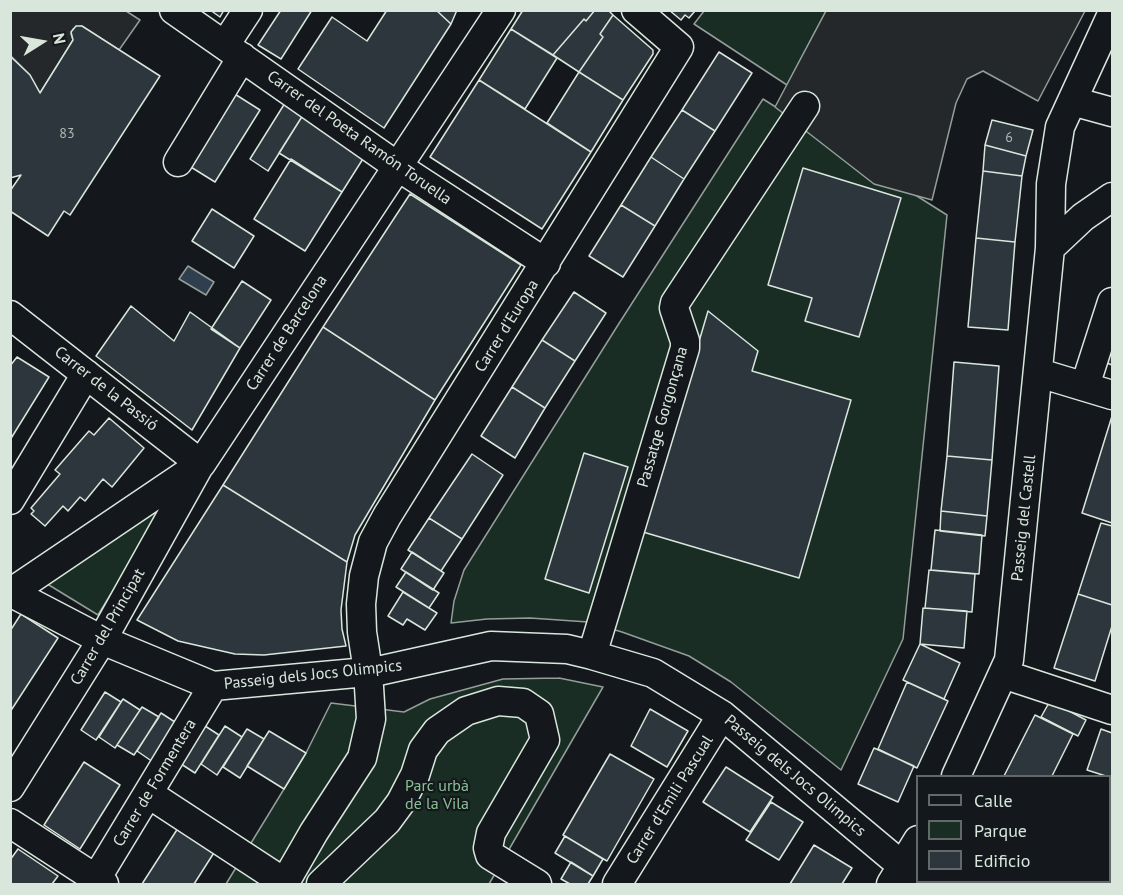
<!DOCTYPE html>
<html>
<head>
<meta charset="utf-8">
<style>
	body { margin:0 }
	#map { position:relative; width:1123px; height:895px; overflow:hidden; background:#14181c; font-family:"PT Sans",sans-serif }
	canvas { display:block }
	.frame { position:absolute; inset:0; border:12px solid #d8e6dc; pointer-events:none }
	.legend { position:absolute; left:916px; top:775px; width:195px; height:108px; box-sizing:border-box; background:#14181c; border:2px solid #626a69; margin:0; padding:8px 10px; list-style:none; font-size:18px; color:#d8e6dc }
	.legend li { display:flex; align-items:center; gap:12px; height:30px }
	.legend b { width:30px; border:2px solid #626a69 }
	.north { position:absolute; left:12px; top:12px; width:60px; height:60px; -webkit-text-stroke:4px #14181c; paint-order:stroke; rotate:79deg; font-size:16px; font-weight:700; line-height:24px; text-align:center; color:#d8e6dc }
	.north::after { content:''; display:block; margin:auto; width:21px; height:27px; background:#d8e6dc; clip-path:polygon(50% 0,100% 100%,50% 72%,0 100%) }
</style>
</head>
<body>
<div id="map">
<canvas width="1123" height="895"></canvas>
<div class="frame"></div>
<ul class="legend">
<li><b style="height:8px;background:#14181c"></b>Calle</li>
<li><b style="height:16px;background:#1a2d24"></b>Parque</li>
<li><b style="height:16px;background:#2c363c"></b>Edificio</li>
</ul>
<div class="north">N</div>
</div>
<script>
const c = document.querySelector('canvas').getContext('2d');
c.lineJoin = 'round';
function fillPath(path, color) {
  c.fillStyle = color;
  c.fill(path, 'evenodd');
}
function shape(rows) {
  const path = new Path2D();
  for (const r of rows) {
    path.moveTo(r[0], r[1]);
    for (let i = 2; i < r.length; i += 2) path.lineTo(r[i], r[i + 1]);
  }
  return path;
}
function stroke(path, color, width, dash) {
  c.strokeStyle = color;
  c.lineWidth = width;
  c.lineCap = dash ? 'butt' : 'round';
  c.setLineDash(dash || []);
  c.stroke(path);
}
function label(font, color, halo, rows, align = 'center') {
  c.font = font + ' "PT Sans",sans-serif';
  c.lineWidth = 4.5;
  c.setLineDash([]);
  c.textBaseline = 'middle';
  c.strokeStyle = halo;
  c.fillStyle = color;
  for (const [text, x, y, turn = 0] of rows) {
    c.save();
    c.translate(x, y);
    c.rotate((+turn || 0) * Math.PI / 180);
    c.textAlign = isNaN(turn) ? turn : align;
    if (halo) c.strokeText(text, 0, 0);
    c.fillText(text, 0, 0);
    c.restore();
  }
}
const green = shape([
	[704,11,826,11,787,85,694,24,704,11],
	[763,99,947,215,903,639,841,770,731,682,689,656,622,632,588,622,530,618,487,619,451,623,454,601,464,570,618,325,763,99],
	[165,506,98,615,44,582,165,506],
	[559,678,603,687,489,884,226,884,306,753,331,703,404,712,430,699,503,679,559,678]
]);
fillPath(green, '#1a2d24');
stroke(green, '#939e99', 1.5);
const parking = shape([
	[10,11,126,11,140,20,119,50,81,26,73,29,71,34,73,40,40,93,30,75,11,56,10,11],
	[826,11,1085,11,1038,101,983,71,967,79,956,103,932,200,874,184,775,107,826,11]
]);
fillPath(parking, '#24282b');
stroke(parking, '#939e99', 1.5);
const water = shape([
	[188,266,214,282,206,295,179,279,188,266]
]);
fillPath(water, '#2f3f4d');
stroke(water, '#939e99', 1.5);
const building = shape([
	[210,10,224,10,220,17,210,10],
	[281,10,312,10,281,59,258,45,281,10],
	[387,10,436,10,451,24,384,128,298,69,332,17,367,41,387,10],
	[436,10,457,10,451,24,436,10],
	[595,10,608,10,613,15,600,34,603,37,579,72,553,55,584,19,586,21,595,10],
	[595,10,586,21,584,19,553,55,511,29,523,10,595,10],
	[669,10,694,10,695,11,689,18,685,15,681,20,669,10],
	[613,15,653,50,653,54,623,100,579,72,603,37,600,34,613,15],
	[76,26,82,26,160,76,70,215,64,211,48,236,10,211,10,191,21,175,10,178,10,56,30,75,40,93,73,40,71,32,76,26],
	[511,29,557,58,525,109,479,80,511,29],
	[719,52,752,73,715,131,682,110,719,52],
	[579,72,623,100,591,152,547,123,579,72],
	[479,80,591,152,542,229,430,157,479,80],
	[230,91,260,110,215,182,186,164,230,91],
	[285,103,303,115,268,171,250,159,285,103],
	[682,110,715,131,684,179,651,157,682,110],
	[303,115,366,154,342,192,279,153,303,115],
	[992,120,1033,130,1026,156,985,145,992,120],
	[985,145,1026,156,1022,176,983,171,985,145],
	[651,157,684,179,655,226,621,205,651,157],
	[291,159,342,192,305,251,254,219,291,159],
	[803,168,901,198,859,337,805,321,812,298,768,285,803,168],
	[983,171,1022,176,1015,242,976,238,983,171],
	[410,194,521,265,435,400,323,327,410,194],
	[621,205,655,226,623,277,589,256,621,205],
	[212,209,254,236,234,268,192,241,212,209],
	[976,238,1015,242,1008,330,968,327,976,238],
	[242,281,271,300,240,348,211,329,242,281],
	[574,292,606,313,575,361,542,340,574,292],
	[131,306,174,341,190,312,240,348,192,430,96,356,131,306],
	[708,311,758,351,752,371,851,400,799,578,643,532,708,311],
	[323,327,435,400,355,535,347,562,223,485,323,327],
	[542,340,575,361,545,408,512,387,542,340],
	[1112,347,1112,365,1107,363,1112,347],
	[17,357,49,377,10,440,10,366,17,357],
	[954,362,999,366,992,460,947,456,954,362],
	[512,387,545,408,515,458,481,436,512,387],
	[1112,416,1112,523,1082,513,1112,416],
	[109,418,144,448,112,487,103,479,85,501,80,497,68,511,63,506,45,526,31,514,34,511,31,508,60,474,55,470,89,431,94,435,109,418],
	[584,453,628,467,589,593,545,579,584,453],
	[472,454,503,475,462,539,429,518,472,454],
	[947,456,992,460,987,516,941,511,947,456],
	[223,485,347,562,341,610,342,629,346,646,264,655,235,654,178,641,137,620,223,485],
	[941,511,987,516,985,536,940,531,941,511],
	[429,518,462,539,441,571,408,550,429,518],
	[1101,523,1112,526,1112,605,1078,594,1101,523],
	[935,530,982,535,979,574,931,570,935,530],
	[412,552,444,573,433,590,401,569,412,552],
	[929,570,975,574,972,612,925,608,929,570],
	[406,572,439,593,429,608,396,587,406,572],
	[403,592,437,613,425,630,407,619,403,625,388,616,403,592],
	[1078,594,1112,605,1112,626,1095,681,1054,668,1078,594],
	[923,608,967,611,964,648,920,644,923,608],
	[21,614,58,638,10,712,10,631,21,614],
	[920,644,960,663,944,699,903,680,920,644],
	[907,682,948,701,917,768,878,749,907,682],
	[105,692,121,702,96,740,81,730,105,692],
	[123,699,140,710,115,748,99,737,123,699],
	[1050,701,1086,720,1078,736,1041,717,1050,701],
	[142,707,159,717,134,755,117,745,142,707],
	[650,709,688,731,667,767,631,746,650,709],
	[161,713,178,724,153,762,137,751,161,713],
	[1035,715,1073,734,1052,776,1004,776,1035,715],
	[202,724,219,735,195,773,178,762,202,724],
	[225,726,242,737,217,775,201,764,225,726],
	[247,729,264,739,240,778,223,767,247,729],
	[1101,729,1112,733,1112,778,1087,770,1101,729],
	[269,731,306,753,284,789,247,766,269,731],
	[874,748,914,766,898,802,858,784,874,748],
	[610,754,654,779,607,861,563,835,610,754],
	[84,762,120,785,80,849,44,825,84,762],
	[726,767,773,797,750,832,703,802,726,767],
	[771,802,803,822,779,860,746,840,771,802],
	[180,825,217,848,194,884,142,884,180,825],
	[565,836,603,859,593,876,555,853,565,836],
	[814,845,852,868,842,884,790,884,814,845],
	[18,849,58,876,52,884,10,884,10,860,18,849],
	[571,862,593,876,588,884,570,884,561,879,571,862],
	[1029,882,1037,882,1047,884,1028,884,1029,882]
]);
fillPath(building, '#2c363c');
stroke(building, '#d8e6dc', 1.5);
const minor = shape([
	[174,10,397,166,546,263],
	[225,45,248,10],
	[1072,101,1112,112],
	[178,162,242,57],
	[1050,248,1083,217,1112,197],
	[10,315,201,464],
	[1039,373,1112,395],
	[1085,386,1112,302],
	[10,500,86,374],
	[10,592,102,640,213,686,378,671,491,646,567,649,592,655,653,673,722,715,918,879],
	[10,593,201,464,501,10],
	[592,655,685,348,685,341,674,308,675,303,805,106],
	[1003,674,1112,710],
	[956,776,1009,660,1050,248,1051,184,1060,127,1112,14],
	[10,787,102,640,198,468],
	[149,794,285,883],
	[10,823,104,884],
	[93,884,213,686],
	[284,884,314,832,362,758,371,719,368,671,362,632,361,604,364,576,373,542,387,516,679,47,636,10],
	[321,884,387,821,401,802,415,775,423,750,437,731,466,711,498,701,523,703,539,714,545,740,491,833,488,848,490,855,537,884],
	[617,884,722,715],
	[891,884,918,840]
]);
stroke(minor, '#d8e6dc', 31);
stroke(minor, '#14181c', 28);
label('14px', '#adbab4', null, [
	["83",67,134],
	["6",1009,138]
]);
label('16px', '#d8e6dc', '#14181c', [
	["Carrer del Poeta Ramón Toruella",359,138,35],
	["Carrer d'Europa",507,326,-58],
	["Carrer de Barcelona",287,333,-57],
	["Carrer de la Passió",106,389,38],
	["Passatge Gorgonçana",663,417,-74],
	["Passeig del Castell",1024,518,-84],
	["Carrer del Principat",108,627,-60],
	["Passeig dels Jocs Olimpics",313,675,-6],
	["Passeig dels Jocs Olimpics",795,776,40],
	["Carrer de Formentera",155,783,-59],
	["Carrer d'Emili Pascual",670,800,-58]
]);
label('16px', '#8ac095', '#14181c', [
	["Parc urbà",437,786],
	["de la Vila",437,804]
]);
</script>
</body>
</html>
